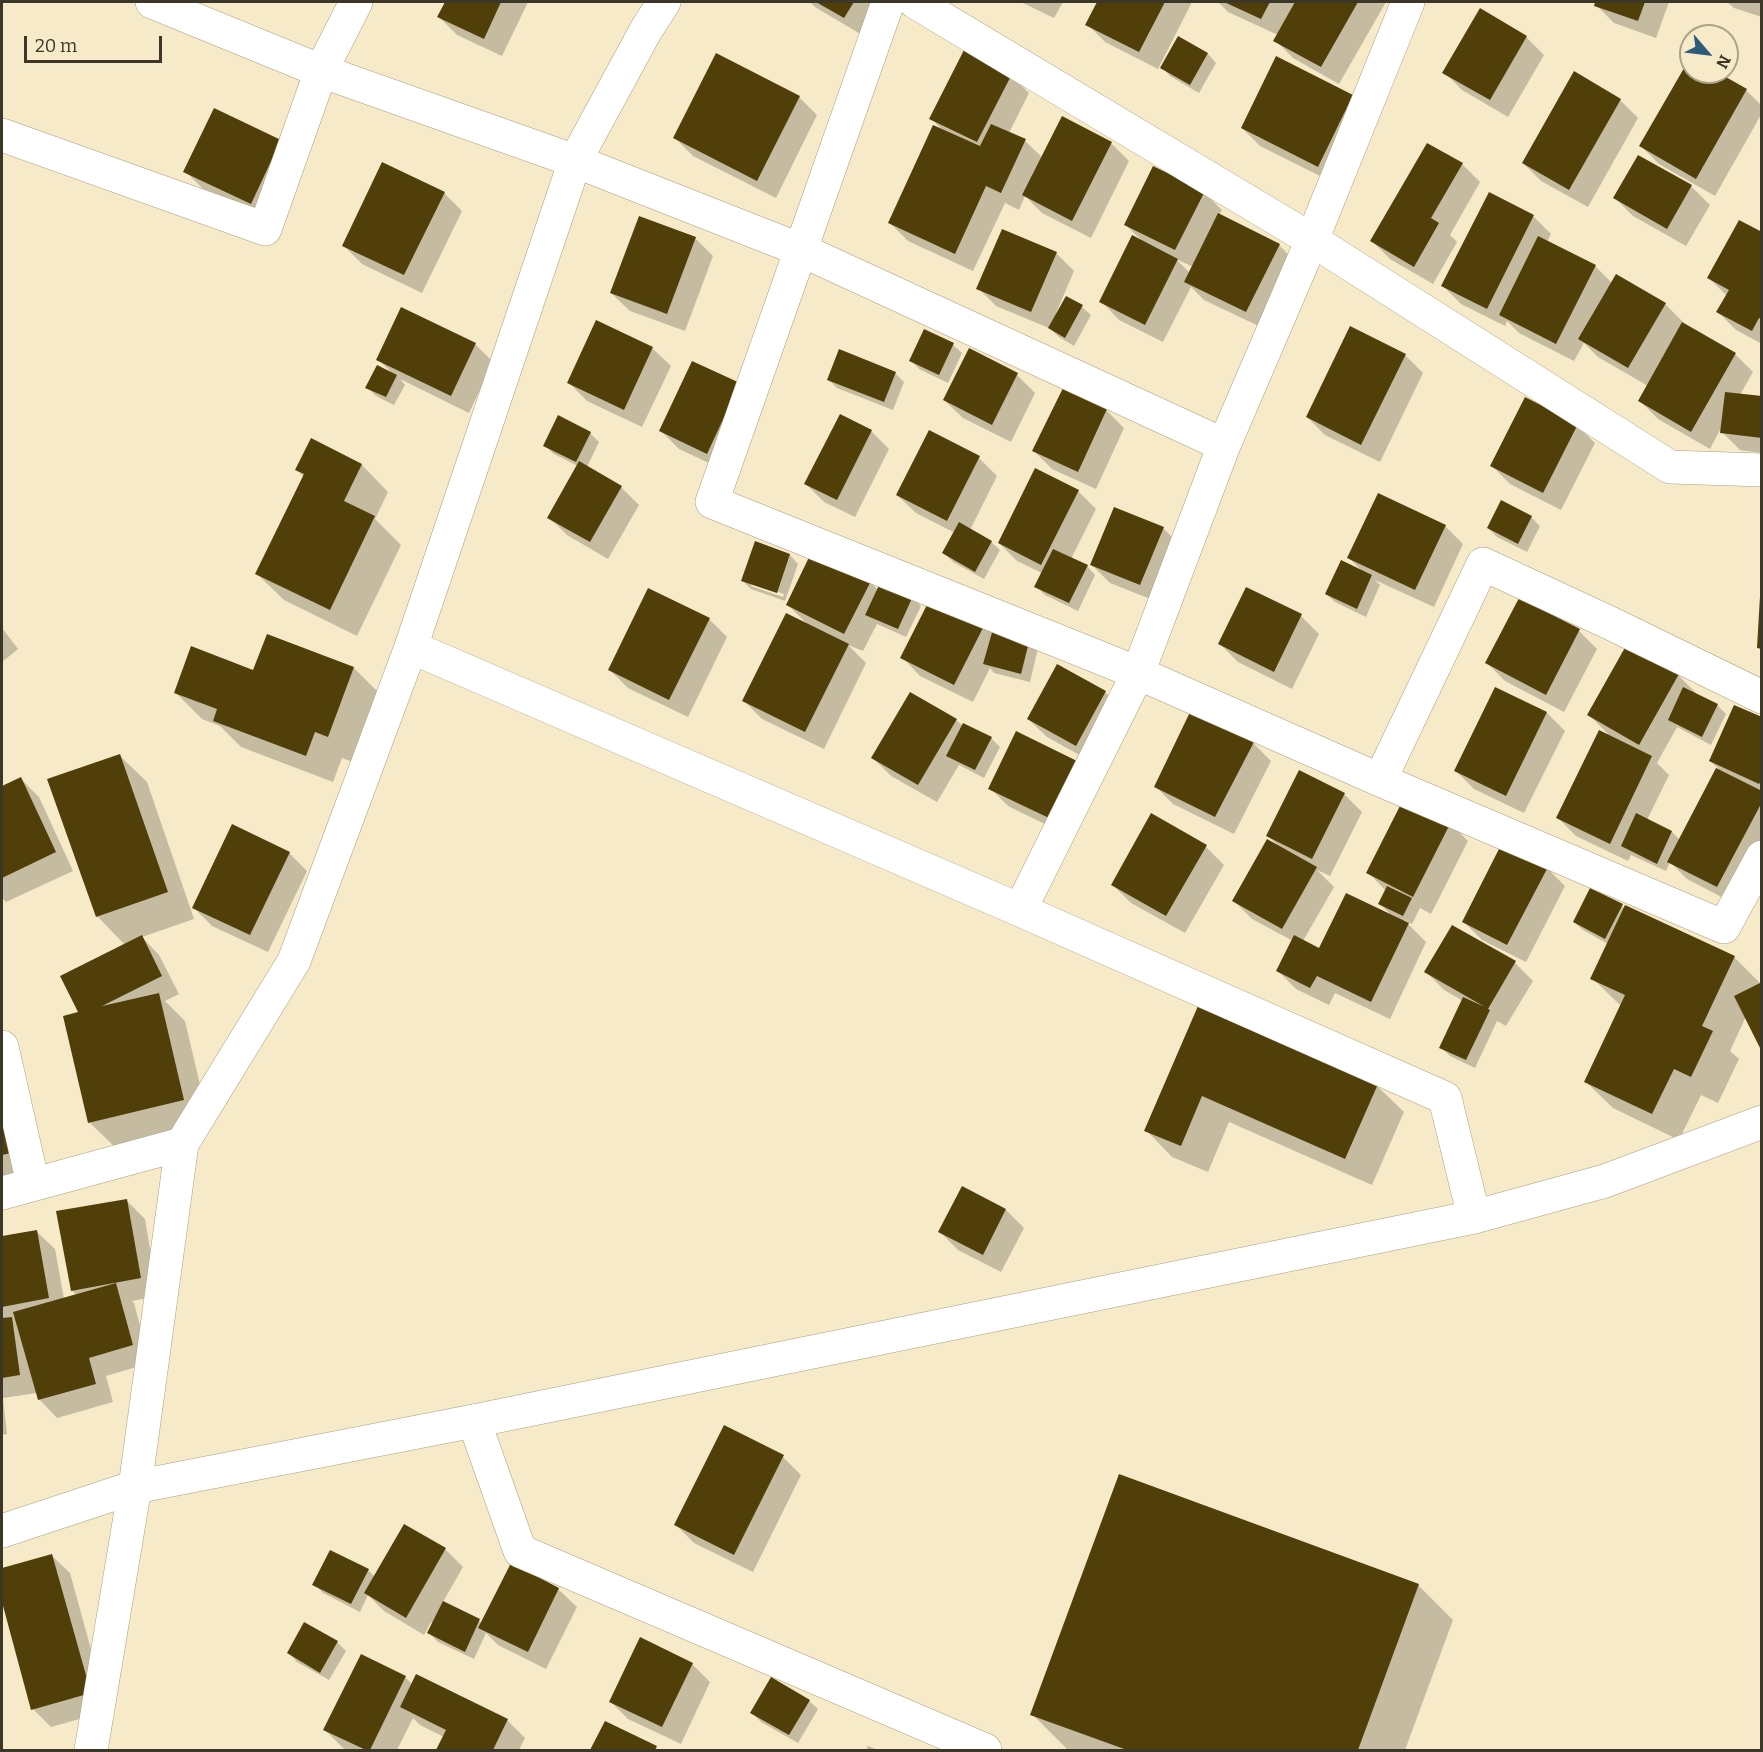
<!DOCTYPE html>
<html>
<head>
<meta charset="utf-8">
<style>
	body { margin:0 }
	#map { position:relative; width:1763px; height:1752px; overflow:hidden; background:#f7eac9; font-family:Bitter,serif }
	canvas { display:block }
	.frame { position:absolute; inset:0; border:3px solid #3c3629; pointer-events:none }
	.north { position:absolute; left:1679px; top:24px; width:60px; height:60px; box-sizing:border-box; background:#f7eac9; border:2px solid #aca289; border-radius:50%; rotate:118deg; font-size:16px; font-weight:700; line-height:24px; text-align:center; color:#3c3629 }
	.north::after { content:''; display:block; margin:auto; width:21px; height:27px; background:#2d5c7b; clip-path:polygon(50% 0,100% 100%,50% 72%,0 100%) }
	.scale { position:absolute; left:24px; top:36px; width:138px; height:27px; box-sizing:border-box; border:3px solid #3c3629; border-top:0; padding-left:8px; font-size:18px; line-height:21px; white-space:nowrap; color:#3c3629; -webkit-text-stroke:4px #f7eac9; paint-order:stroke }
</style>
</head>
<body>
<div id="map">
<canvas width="1763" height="1752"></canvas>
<div class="frame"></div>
<div class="north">N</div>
<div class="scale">20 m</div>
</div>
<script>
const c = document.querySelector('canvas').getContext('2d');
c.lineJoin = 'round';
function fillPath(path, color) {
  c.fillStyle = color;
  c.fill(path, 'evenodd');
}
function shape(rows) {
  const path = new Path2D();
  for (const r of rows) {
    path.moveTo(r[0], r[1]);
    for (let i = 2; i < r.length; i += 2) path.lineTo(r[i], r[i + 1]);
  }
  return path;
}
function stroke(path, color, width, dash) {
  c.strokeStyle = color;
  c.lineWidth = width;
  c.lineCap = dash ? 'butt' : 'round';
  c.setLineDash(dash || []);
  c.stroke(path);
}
fillPath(shape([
	[446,2,528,2,502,56,457,35,439,17],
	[810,2,882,2,862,35,815,7],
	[1021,2,1063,2,1054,18],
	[1098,2,1192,2,1158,69,1105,42,1087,24],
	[1218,2,1386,2,1339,84,1293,58,1275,40,1278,35,1228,12],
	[1597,2,1669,2,1656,38,1614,23,1596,5],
	[1727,2,1762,2,1762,17,1734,8],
	[1526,37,1544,55,1508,117,1462,90,1444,72],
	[1179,38,1208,54,1216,63,1199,93,1170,76,1162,67],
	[1691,72,1714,72,1746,90,1762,106,1762,113,1715,196,1659,164,1641,146],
	[1011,75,1029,93,1009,133,1025,141,1043,158,1063,118,1111,143,1129,161,1091,238,1042,213,1025,196,1019,210,1005,203,973,271,908,241,890,223,943,131,931,118],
	[1352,96,1336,184,1260,146,1242,128],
	[799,97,817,115,776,198,693,156,675,138],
	[1620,100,1638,118,1588,207,1541,181,1523,163],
	[280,141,269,221,203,189,185,171],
	[1428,145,1462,164,1480,182,1450,235,1457,242,1433,284,1390,259,1372,241],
	[1639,157,1692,187,1710,205,1686,246,1633,216,1615,198],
	[1204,192,1222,210,1219,215,1279,245,1297,263,1265,329,1204,300,1191,287,1163,342,1119,320,1101,301,1143,242,1126,225],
	[1176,259,1193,267,1190,273],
	[444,193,462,211,422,293,362,264,344,246],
	[1533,216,1551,234,1547,242,1595,266,1612,283,1665,304,1683,322,1682,324,1735,354,1753,372,1740,395,1762,398,1762,453,1740,450,1720,430,1710,449,1658,419,1640,401,1648,386,1598,357,1584,343,1574,361,1519,333,1507,321,1505,326,1461,304,1443,286],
	[1762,234,1762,344,1736,330,1718,312,1727,296,1709,278],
	[695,238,713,256,685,331,630,311,611,293],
	[1056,253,1074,271,1056,313,1058,314,1082,307,1091,315,1074,346,1059,337,1049,328,996,306,978,288],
	[597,322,652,348,671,366,642,427,587,401,569,383],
	[475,344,493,362,469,413,400,379,405,385,394,405,376,396,367,387,392,373,378,359],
	[953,345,962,353,948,383,919,369,911,360],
	[1405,355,1423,373,1380,462,1325,435,1307,417],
	[895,373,904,382,893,410,837,388,828,379],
	[1017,375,1035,393,1011,442,963,418,944,400],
	[740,384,726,471,679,449,661,431],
	[1106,410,1124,428,1096,489,1052,469,1034,451],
	[1577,425,1595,443,1561,510,1510,484,1492,466],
	[871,431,889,449,855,517,824,502,806,484],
	[590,433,599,442,587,467,621,487,639,505,608,559,567,535,549,517,578,466,554,454,545,446],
	[979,458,997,476,970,530,991,542,1000,550,984,579,953,562,944,553,955,533,916,513,897,495],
	[362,465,388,492,375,519,401,545,357,636,284,600,257,574,304,477,297,470],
	[1078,491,1096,509,1071,559,1087,566,1095,575,1078,611,1045,595,1036,586,1042,573,1017,561,999,543],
	[1531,517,1540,526,1527,552,1497,537,1488,528],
	[1445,526,1463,544,1434,607,1375,580,1380,585,1366,617,1335,602,1326,594,1362,571,1349,558],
	[1163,528,1181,546,1158,602,1110,583,1092,565],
	[756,543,790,555,798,564,785,601,751,589,742,580],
	[751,582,784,594,783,597,751,586],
	[870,582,878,590,912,597,921,606,906,637,877,624,863,651,848,645,866,663,824,749,762,719,744,701,807,624,788,605],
	[933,595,1038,648,1030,682,994,673,990,668,973,702,920,676,902,657],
	[1301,616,1319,634,1292,689,1238,662,1220,644],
	[709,619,727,637,688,717,628,688,610,670],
	[2,628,18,649,2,662],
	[1579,631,1597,649,1564,712,1505,681,1487,663],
	[268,636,354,668,381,695,355,763,342,758,333,782,241,747,220,726,202,719,175,692,254,672],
	[1678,675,1696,693,1695,695,1717,705,1726,714,1711,745,1677,727,1657,763,1669,775,1647,820,1672,832,1680,840,1718,768,1710,761,1762,719,1762,855,1735,904,1687,879,1670,862,1666,871,1631,855,1628,861,1576,836,1558,818,1611,737,1589,715],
	[1496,689,1547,713,1565,731,1524,813,1474,789,1456,771],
	[1105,692,1123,710,1094,763,1047,737,1028,719],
	[956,720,963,726,991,738,1000,747,984,778,959,765,937,802,891,776,873,758],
	[1017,733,1067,835,1008,806,990,788],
	[1253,743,1271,761,1234,834,1173,804,1155,786],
	[120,756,147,782,194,919,142,937,159,955,179,994,165,1001,185,1021,210,1127,117,1149,90,1123,80,1013,125,945,97,916],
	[21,779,39,797,73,871,6,902,2,898,2,788],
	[1344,794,1362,812,1330,876,1317,870,1334,887,1303,941,1320,950,1393,917,1380,904,1386,891,1368,872,1450,823,1468,841,1431,914,1420,908,1412,924,1404,920,1426,942,1390,1019,1335,993,1329,1005,1296,989,1278,971,1293,941,1252,919,1234,901,1279,847,1268,836],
	[1206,847,1224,865,1185,933,1131,903,1113,885],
	[289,853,307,871,268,952,212,926,194,908],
	[1547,868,1565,886,1526,962,1482,940,1464,922],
	[1622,906,1625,909,1626,907,1734,957,1761,984,1730,1051,1739,1059,1718,1103,1701,1095,1679,1140,1613,1108,1586,1082,1621,1006,1592,978,1608,944,1583,930,1574,922],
	[1515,963,1533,981,1506,1026,1497,1021,1475,1068,1450,1056,1441,1047,1463,1001,1444,990,1426,972],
	[1199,1008,1377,1086,1404,1112,1372,1185,1229,1122,1208,1172,1172,1157,1146,1130],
	[2,1092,33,1170,2,1177],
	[963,1188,1006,1210,1024,1228,1001,1272,958,1250,940,1232],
	[127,1201,145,1219,158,1296,132,1301,134,1303,150,1363,106,1376,113,1402,57,1418,39,1399,37,1393,3,1398,7,1434,2,1435,2,1238,36,1231,55,1249,64,1299,77,1296,72,1290],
	[783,1457,801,1475,753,1572,694,1543,676,1525],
	[445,1549,463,1567,443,1602,482,1623,511,1566,558,1589,577,1607,546,1669,498,1645,486,1633,474,1659,438,1642,429,1633,434,1624,431,1622,424,1635,384,1611,368,1595,360,1612,323,1593,314,1584,368,1570,375,1577],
	[51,1555,70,1573,108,1711,51,1727,33,1709,2,1597,2,1569],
	[1418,1585,1453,1620,1405,1750,1070,1750,1067,1749,1032,1714],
	[337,1642,346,1651,329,1680,297,1662,289,1653],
	[361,1656,405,1677,413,1685,507,1720,525,1738,519,1750,438,1750,444,1737,420,1725,413,1718,397,1750,348,1750,343,1748,325,1730],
	[692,1664,710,1682,681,1744,628,1719,610,1701],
	[809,1701,818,1709,798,1743,761,1722,752,1713],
	[606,1723,656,1748,659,1750,592,1750],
	[868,1746,878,1750,866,1750]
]), '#0003');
fillPath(shape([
	[445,2,501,2,484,39,437,17],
	[816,2,854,2,844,18],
	[1097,2,1165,2,1139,52,1085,25],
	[1224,2,1270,2,1261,19],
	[1295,2,1358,2,1321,67,1273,41],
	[1595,2,1645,2,1638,21,1594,6],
	[1480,8,1527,36,1490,100,1442,73],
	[1178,36,1208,53,1190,85,1160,68],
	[964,50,1012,74,977,142,929,119],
	[716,53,800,96,757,181,673,138],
	[1276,56,1353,95,1318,167,1241,128],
	[1691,56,1691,72,1717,72,1747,89,1696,179,1639,146],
	[1574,71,1621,99,1569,190,1522,163],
	[214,108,281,140,251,204,183,172],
	[1062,116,1112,142,1072,221,1022,195],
	[991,124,1026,139,1001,193,986,186,955,254,888,223,933,125,980,146],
	[1427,143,1463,163,1431,218,1439,223,1414,267,1370,241],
	[1638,155,1692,185,1667,229,1613,198],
	[382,162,445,192,404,275,342,246],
	[1153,166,1205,191,1175,250,1124,225],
	[1489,192,1534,215,1487,309,1441,286],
	[1218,213,1280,244,1246,312,1184,282],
	[639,216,696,237,667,314,610,293],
	[1739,220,1762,232,1762,319,1759,318,1752,331,1716,312,1729,290,1707,278],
	[1002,229,1057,252,1031,312,976,289],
	[1132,235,1178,259,1145,325,1099,302],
	[1538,236,1596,265,1556,344,1499,315],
	[1616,274,1666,303,1628,368,1578,339],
	[1066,296,1083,305,1065,338,1048,328],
	[401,307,476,343,451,396,376,360],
	[596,320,653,347,624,410,567,383],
	[1682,322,1736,353,1691,432,1638,401],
	[1350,326,1406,354,1361,445,1306,417],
	[924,329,954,343,939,375,909,361],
	[969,348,1018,373,992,425,943,400],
	[839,349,896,372,884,402,827,380],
	[692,361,740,383,707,454,659,431],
	[377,365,397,375,386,397,365,388],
	[1063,388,1107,409,1078,472,1032,451],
	[1725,392,1762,396,1762,438,1720,433],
	[1525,397,1578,424,1543,493,1490,466],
	[840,414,872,430,837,500,804,484],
	[558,415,591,432,576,462,543,446],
	[929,430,980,456,947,521,896,495],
	[311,438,362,464,344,501,375,516,330,610,255,574,304,474,295,470],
	[579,461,622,486,590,542,547,518],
	[1035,468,1079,490,1041,565,998,543],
	[1378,493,1446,525,1415,590,1347,558],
	[1501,500,1532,516,1518,544,1487,528],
	[1114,507,1164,527,1140,585,1090,565],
	[959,522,992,541,975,572,942,553],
	[755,541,790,554,777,593,741,581],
	[1053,549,1088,565,1069,603,1034,587],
	[812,551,871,581,844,634,786,605],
	[1341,560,1372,575,1357,609,1325,594],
	[881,581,913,596,898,629,865,615],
	[1246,587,1302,614,1274,672,1218,644],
	[648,588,710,618,669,700,608,670],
	[933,593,987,620,954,685,900,658],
	[1760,596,1762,596,1762,649,1757,648],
	[1519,598,1580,629,1546,695,1485,663],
	[786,613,849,644,805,732,742,701],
	[993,629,1030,638,1021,674,983,664],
	[267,634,354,667,328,737,315,732,306,756,213,721,217,709,174,693,191,646,253,670],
	[1627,644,1679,674,1639,745,1587,715],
	[1057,664,1106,691,1076,746,1027,719],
	[1495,687,1547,712,1506,796,1454,771],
	[1683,687,1718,704,1702,737,1668,720],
	[910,692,957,719,918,785,871,758],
	[1734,705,1762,717,1762,779,1759,784,1709,761],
	[1191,710,1254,742,1215,817,1154,787],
	[963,723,992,737,975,770,946,756],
	[1599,730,1652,756,1610,844,1556,818],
	[1016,731,1077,761,1049,818,988,789],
	[120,754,168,892,96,917,47,779],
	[1716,768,1762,791,1762,802,1717,887,1667,862],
	[1299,770,1345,793,1312,859,1266,836],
	[21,777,56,852,2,878,2,786],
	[1404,798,1451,822,1413,897,1366,873],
	[1151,813,1207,845,1166,916,1111,885],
	[1636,813,1672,831,1657,864,1621,846],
	[232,824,290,852,250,935,192,908],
	[1267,839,1317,867,1282,929,1232,901],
	[1502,843,1548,867,1507,945,1462,922],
	[1387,886,1412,898,1403,916,1378,904],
	[1590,888,1623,904,1605,939,1573,922],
	[1346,893,1409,923,1371,1002,1317,976,1310,988,1276,971,1294,935,1319,948],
	[1625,905,1735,956,1702,1026,1713,1031,1691,1077,1674,1069,1652,1114,1584,1082,1625,995,1590,979],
	[1452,925,1516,961,1488,1009,1490,1010,1466,1060,1439,1048,1463,997,1485,1007,1424,972],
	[142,935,162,976,102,1006,159,993,184,1100,88,1123,63,1016,78,1012,60,976],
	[1762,982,1762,1052,1734,996],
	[1198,1006,1378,1084,1345,1159,1202,1096,1181,1146,1144,1131],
	[2,1095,16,1152,2,1155],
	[962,1186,1006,1209,983,1255,938,1232],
	[127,1199,141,1278,71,1291,56,1211],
	[37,1230,49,1298,2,1307,2,1236],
	[116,1283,133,1345,89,1358,96,1384,38,1400,13,1312],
	[12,1317,20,1375,2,1378,2,1318],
	[724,1425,784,1455,734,1555,674,1525],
	[1119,1474,1419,1584,1358,1750,1127,1750,1030,1715],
	[404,1524,446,1548,406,1618,364,1593],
	[330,1550,369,1569,351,1604,312,1585],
	[52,1554,91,1693,31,1710,2,1602,2,1568],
	[511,1563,559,1588,528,1652,478,1628],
	[443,1601,480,1619,465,1652,427,1633],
	[304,1622,338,1641,320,1673,287,1653],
	[640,1637,693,1663,662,1727,609,1702],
	[361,1654,406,1676,370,1750,366,1750,323,1730],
	[416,1674,508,1719,493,1750,436,1750,446,1730,400,1707],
	[771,1677,810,1700,789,1735,750,1713],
	[605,1721,657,1746,655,1750,590,1750]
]), '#503f09');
const minor = shape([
	[888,2,712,502,1138,673,1380,780,1724,927,1762,857],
	[915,2,1312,240,1670,467,1762,470],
	[2,135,265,229,321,71,356,2],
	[575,161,801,250,1224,445],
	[411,647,1020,910,1445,1098,1474,1217],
	[1380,780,1483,564,1610,623,1762,697],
	[1020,910,1138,673,1224,445,1312,240,1408,2],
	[2,1047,33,1184],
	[2,1193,182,1144],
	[474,1421,520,1551,985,1750],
	[91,1750,135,1487,182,1144,294,961,411,647,575,161,646,30,664,2]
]);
const tertiary = shape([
	[152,2,321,71,575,161],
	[2,1531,135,1487,474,1421,1474,1217,1605,1181,1762,1122]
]);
stroke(minor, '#aa9e7f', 34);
stroke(tertiary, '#aa9e7f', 34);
stroke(minor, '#fff', 33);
stroke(tertiary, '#fff', 33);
</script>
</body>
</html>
